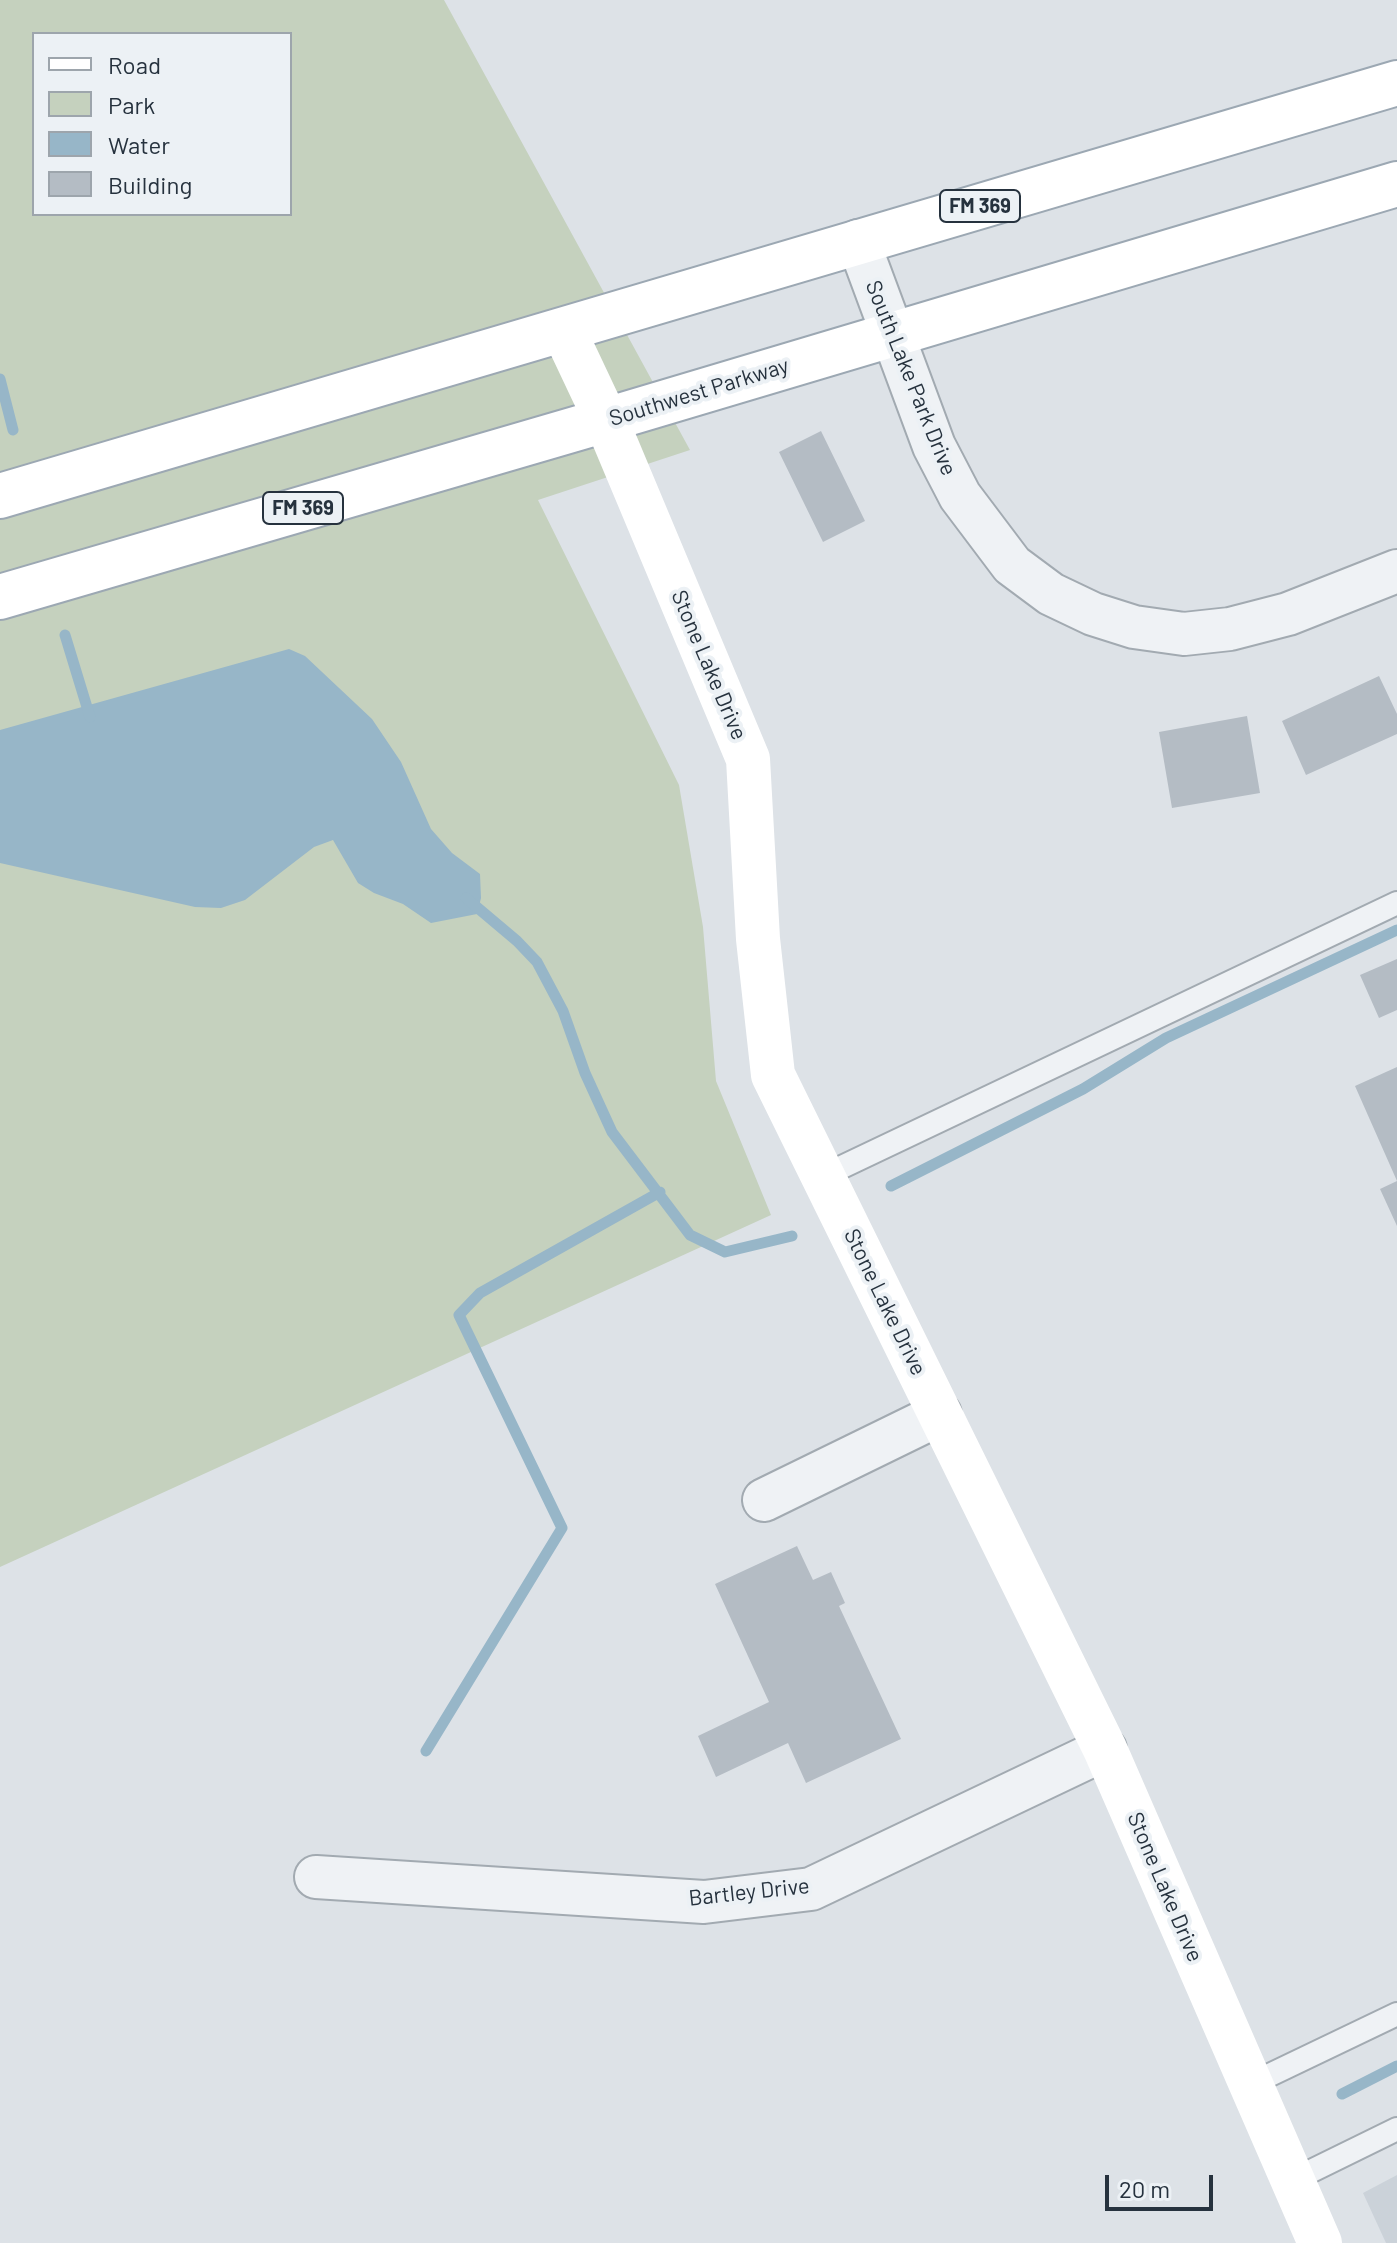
<!DOCTYPE html>
<html>
<head>
<meta charset="utf-8">
<style>
	body { margin:0 }
	#map { position:relative; width:1397px; height:2243px; overflow:hidden; background:#dde2e7; font-family:Barlow,sans-serif }
	canvas { display:block }
	.legend { position:absolute; left:32px; top:32px; width:260px; height:184px; box-sizing:border-box; background:#ecf1f5; border:2px solid #9da5ac; margin:0; padding:10px 14px; list-style:none; font-size:24px; color:#26323e }
	.legend li { display:flex; align-items:center; gap:16px; height:40px }
	.legend b { width:40px; border:2px solid #9da5ac }
	.scale { position:absolute; left:1105px; top:2175px; width:108px; height:36px; box-sizing:border-box; border:4px solid #26323e; border-top:0; padding-left:10px; font-size:24px; line-height:28px; white-space:nowrap; color:#26323e; -webkit-text-stroke:6px #ecf1f5; paint-order:stroke }
</style>
</head>
<body>
<div id="map">
<canvas width="1397" height="2243"></canvas>
<ul class="legend">
<li><b style="height:10px;background:#fff"></b>Road</li>
<li><b style="height:22px;background:#c5d1be"></b>Park</li>
<li><b style="height:22px;background:#97b6c8"></b>Water</li>
<li><b style="height:22px;background:#b4bcc4"></b>Building</li>
</ul>
<div class="scale">20 m</div>
</div>
<script>
const c = document.querySelector('canvas').getContext('2d');
c.lineJoin = 'round';
function fillPath(path, color) {
  c.fillStyle = color;
  c.fill(path, 'evenodd');
}
function shape(rows) {
  const path = new Path2D();
  for (const r of rows) {
    path.moveTo(r[0], r[1]);
    for (let i = 2; i < r.length; i += 2) path.lineTo(r[i], r[i + 1]);
  }
  return path;
}
function stroke(path, color, width, dash) {
  c.strokeStyle = color;
  c.lineWidth = width;
  c.lineCap = dash ? 'butt' : 'round';
  c.setLineDash(dash || []);
  c.stroke(path);
}
function label(font, color, halo, rows, align = 'center') {
  c.font = font + ' Barlow,sans-serif';
  c.lineWidth = 8;
  c.setLineDash([]);
  c.textBaseline = 'middle';
  c.strokeStyle = halo;
  c.fillStyle = color;
  for (const [text, x, y, turn = 0] of rows) {
    c.save();
    c.translate(x, y);
    c.rotate((+turn || 0) * Math.PI / 180);
    c.textAlign = isNaN(turn) ? turn : align;
    if (halo) c.strokeText(text, 0, 0);
    c.fillText(text, 0, 0);
    c.restore();
  }
}
fillPath(shape([
	[1397,2175,1397,2243,1386,2243,1363,2193]
]), '#cbd2d9');
fillPath(shape([
	[0,0,444,0,690,450,538,500,679,785,703,927,716,1081,771,1215,0,1567],
	[34,34,290,34,290,214,34,214]
]), '#c5d1be');
fillPath(shape([
	[289,649,305,656,372,719,401,762,431,829,452,853,480,874,481,898,477,914,431,923,403,904,374,893,358,883,333,840,314,847,245,900,221,908,195,907,0,863,0,730]
]), '#97b6c8');
stroke(shape([
	[0,379,13,430],
	[65,635,90,717],
	[466,898,517,941,537,962,563,1011,585,1073,612,1132,690,1235,725,1252,792,1236],
	[891,1186,1083,1089,1166,1038,1397,930],
	[426,1751,562,1528,459,1315,480,1293,660,1192],
	[1342,2094,1397,2066]
]), '#97b6c8', 11);
fillPath(shape([
	[821,431,865,521,823,542,779,452],
	[1379,676,1397,714,1397,734,1306,775,1282,721],
	[1247,716,1260,793,1172,808,1159,732],
	[1397,959,1397,1010,1379,1018,1360,975],
	[1397,1067,1397,1181,1355,1086],
	[1397,1181,1397,1226,1380,1189],
	[797,1546,813,1580,831,1572,845,1603,839,1606,901,1739,806,1783,788,1743,716,1777,698,1736,769,1702,715,1584]
]), '#b4bcc4');
const lane = shape([
	[823,1176,1397,903],
	[1251,2084,1397,2014],
	[1293,2180,1397,2129]
]);
const street = shape([
	[858,241,934,446,960,496,1012,565,1051,594,1093,614,1134,627,1184,634,1230,629,1288,614,1397,571],
	[764,1500,940,1414],
	[316,1877,704,1902,811,1889,1105,1749]
]);
const primary = shape([
	[0,496,1397,83],
	[0,597,606,420,1397,184]
]);
stroke(lane, '#a2aab1', 26);
stroke(street, '#a2aab1', 46);
stroke(primary, '#9ca8b3', 48);
stroke(lane, '#eff2f5', 22);
stroke(street, '#eff2f5', 42);
stroke(shape([
	[564,331,606,420,748,759,758,939,773,1075,1105,1749,1320,2243]
]), '#fff', 44);
stroke(primary, '#fff', 44);
for (const [x, y, w] of [
	[980,206,80],
	[303,508,80]
]) {
  const box = new Path2D();
  box.roundRect(x - w / 2, y - 16, w, 32, 6);
  c.fillStyle = '#ecf1f5';
  c.fill(box);
  stroke(box, '#26323e', 2);
}
label('bold 20px', '#26323e', null, [
	["FM 369",980,206],
	["FM 369",303,508]
]);
label('22px', '#26323e', '#ecf1f5', [
	["South Lake Park Drive",911,378,68],
	["Southwest Parkway",699,392,-17],
	["Stone Lake Drive",709,665,67],
	["Stone Lake Drive",885,1302,64],
	["Stone Lake Drive",1165,1887,67],
	["Bartley Drive",749,1892,-6]
]);
</script>
</body>
</html>
